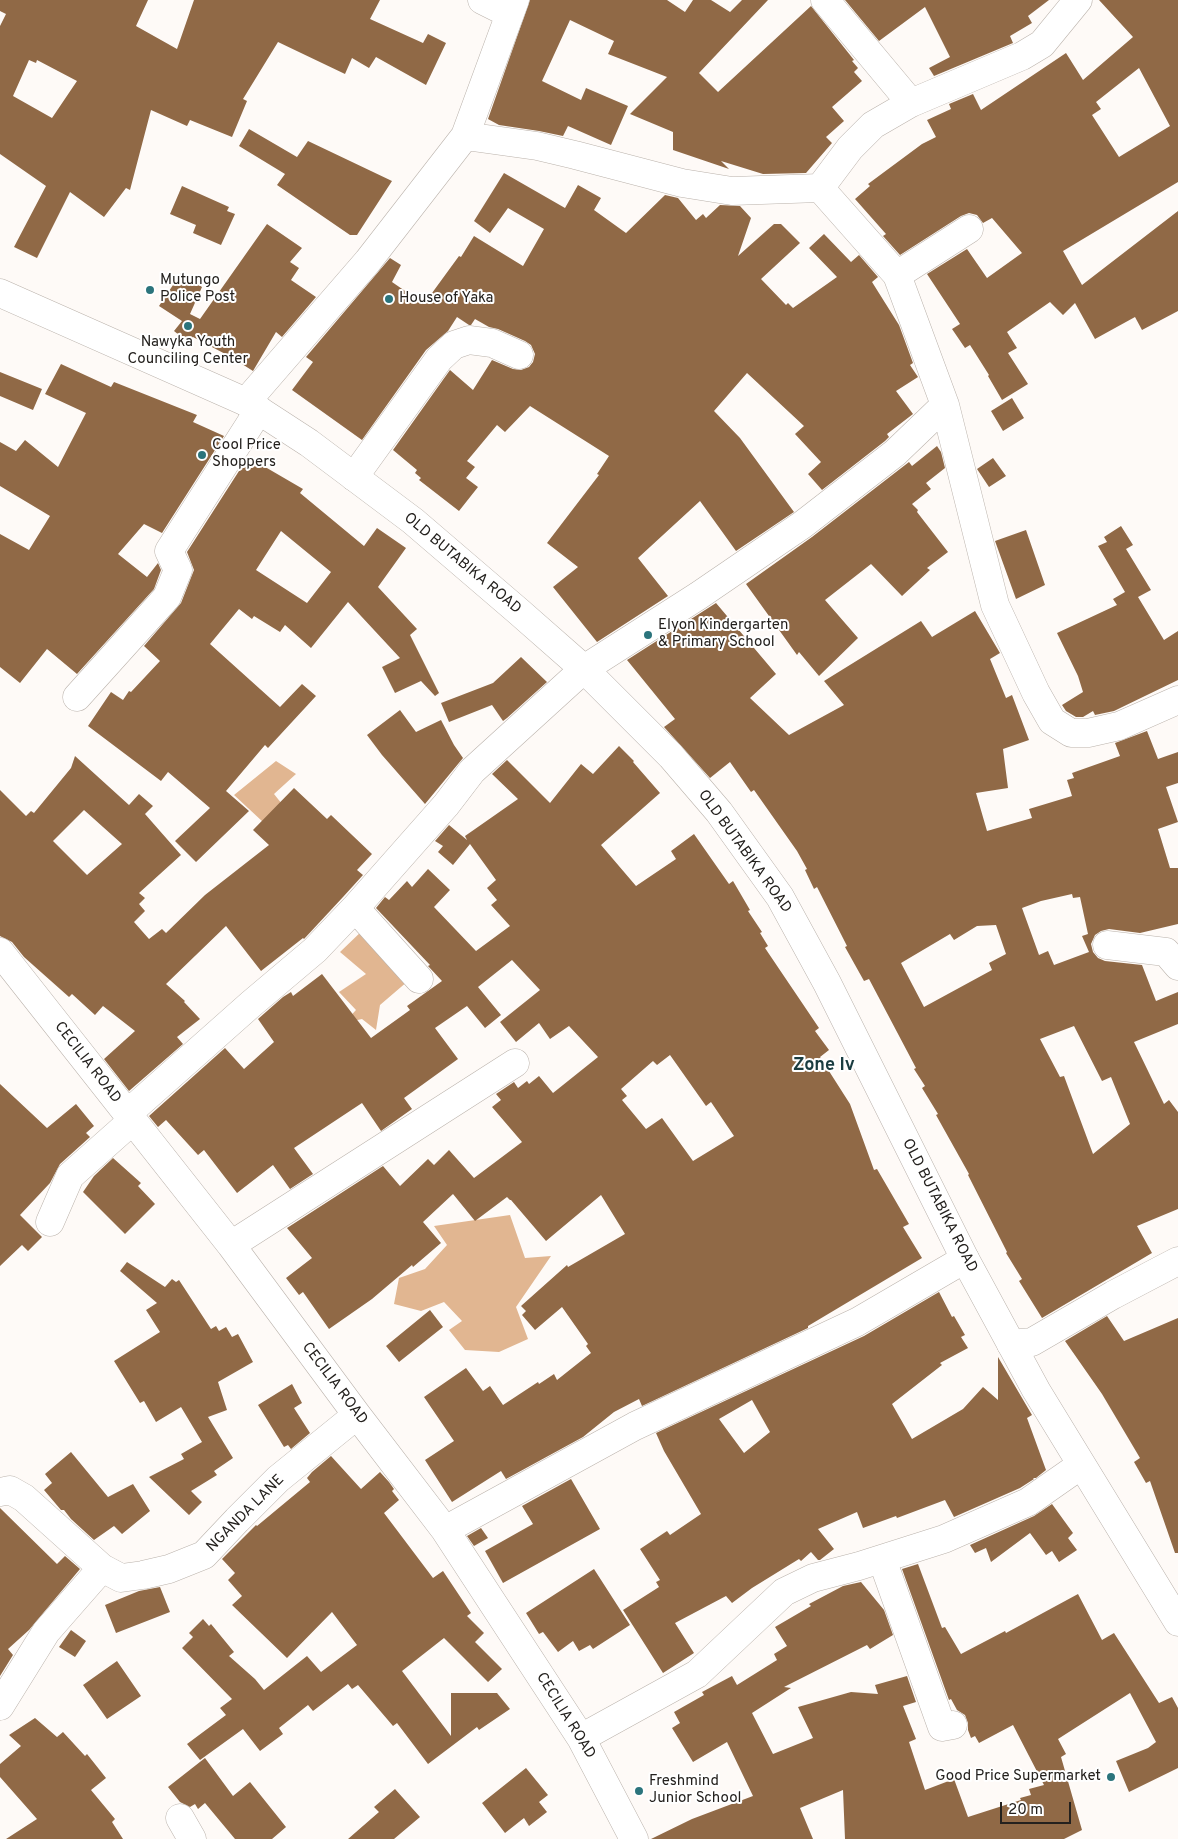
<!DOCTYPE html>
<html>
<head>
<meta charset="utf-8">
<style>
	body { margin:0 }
	#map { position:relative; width:1178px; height:1839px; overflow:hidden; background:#fefaf7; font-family:Overpass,sans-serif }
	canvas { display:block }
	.scale { position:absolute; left:1000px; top:1802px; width:71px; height:22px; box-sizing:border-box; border:2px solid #24211e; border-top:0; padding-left:6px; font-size:15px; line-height:18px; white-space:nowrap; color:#24211e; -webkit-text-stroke:4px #fff; paint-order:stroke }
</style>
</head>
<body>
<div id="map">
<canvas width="1178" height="1839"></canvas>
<div class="scale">20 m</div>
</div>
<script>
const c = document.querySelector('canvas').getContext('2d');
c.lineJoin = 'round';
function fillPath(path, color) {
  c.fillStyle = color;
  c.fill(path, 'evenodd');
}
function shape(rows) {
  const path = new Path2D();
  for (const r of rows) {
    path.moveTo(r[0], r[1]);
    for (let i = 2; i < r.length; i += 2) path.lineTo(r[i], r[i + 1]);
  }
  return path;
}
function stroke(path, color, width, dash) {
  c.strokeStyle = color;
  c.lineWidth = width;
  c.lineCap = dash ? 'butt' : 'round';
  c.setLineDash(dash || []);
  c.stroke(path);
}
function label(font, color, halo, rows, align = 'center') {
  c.font = font + ' Overpass,sans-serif';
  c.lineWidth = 4;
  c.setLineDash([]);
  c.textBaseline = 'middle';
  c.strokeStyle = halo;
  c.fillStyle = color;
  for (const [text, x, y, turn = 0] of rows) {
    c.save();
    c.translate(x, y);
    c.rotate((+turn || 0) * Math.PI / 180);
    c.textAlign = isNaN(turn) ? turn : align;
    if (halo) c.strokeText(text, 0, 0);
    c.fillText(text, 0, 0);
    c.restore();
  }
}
fillPath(shape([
	[276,761,296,774,274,794,282,804,263,822,234,795],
	[365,928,408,981,380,1005,376,1030,362,1019,344,1023,356,1010,339,992,366,974,340,952],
	[510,1215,525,1258,551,1256,516,1307,528,1339,499,1352,465,1350,449,1330,462,1321,444,1302,421,1311,394,1304,399,1278,425,1269,447,1245,434,1226]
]), '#e1b691');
fillPath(shape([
	[0,0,148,0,136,26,177,49,194,0,380,0,370,19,423,43,428,34,446,43,426,85,376,57,369,68,352,58,345,74,278,42,243,99,247,101,232,137,190,120,187,126,151,110,130,190,126,188,104,217,70,192,37,258,14,247,46,186,0,154,0,26,6,14,0,11],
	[29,60,36,63,37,60,77,81,52,118,13,96],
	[530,0,667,0,685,12,693,0,711,0,730,12,742,0,768,0,699,73,718,92,811,6,854,60,852,61,858,68,854,72,862,81,832,107,844,121,826,137,832,143,806,173,763,174,721,161,729,169,673,150,673,132,630,114,667,77,608,54,614,41,570,20,542,81,581,100,586,88,628,106,611,145,568,126,563,136,539,131,499,125,488,119],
	[845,0,1049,0,1028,16,1032,23,1010,36,1013,43,934,76,929,68,950,57,925,7,879,41],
	[1099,0,1178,0,1178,182,1063,251,1082,285,1178,211,1178,311,1142,330,1135,317,1095,339,1075,303,1063,315,1050,302,1007,332,1017,348,1008,353,1028,384,1002,400,988,376,989,375,970,345,965,348,952,329,960,324,927,274,967,249,987,278,1022,253,992,218,983,223,977,215,969,213,961,216,900,255,883,236,886,234,855,199,870,186,868,184,922,144,936,137,927,120,951,109,949,104,973,94,981,110,1066,53,1083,80,1133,37],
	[1139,68,1170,126,1119,157,1092,115,1101,109,1096,102],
	[249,129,297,157,308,141,392,181,357,235,350,235,277,185,285,174,239,146],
	[504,173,565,208,578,185,601,198,594,210,626,233,665,195,678,198,696,220,703,214,706,218,720,205,740,206,751,218,738,256,774,224,781,224,800,243,761,279,786,305,788,303,793,308,837,277,809,248,824,234,851,262,859,255,878,277,872,282,899,325,913,363,910,365,918,377,896,391,913,414,887,434,889,437,885,441,822,490,808,474,821,462,795,434,804,426,747,373,714,411,740,438,794,512,736,551,700,501,638,558,668,596,597,642,553,587,578,567,547,543,599,475,597,474,609,456,530,406,505,432,497,425,467,461,475,467,466,478,478,487,459,511,419,480,421,478,415,473,417,470,393,450,450,370,473,390,492,360,513,369,521,370,529,367,533,362,535,354,531,345,525,341,498,329,489,327,475,319,471,325,469,325,457,317,448,331,426,350,362,440,292,390,313,362,306,357,390,258,401,265,392,282,424,304,459,256,461,257,474,236,523,266,544,229,508,208,490,233,474,221],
	[182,186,229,207,227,211,235,214,221,245,193,233,196,225,170,214],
	[267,224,302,248,290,262,299,268,291,280,316,297,282,337,276,332,253,371,231,357,193,337,189,343,174,331,182,321,159,306,181,273,202,287,190,314,200,319],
	[61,364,111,387,114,382,197,415,193,422,224,436,162,533,144,524,118,554,147,577,158,563,161,570,154,589,77,674,47,649,20,683,0,667,0,534,29,550,50,516,0,486,0,442,16,451,25,440,58,467,86,413,45,394],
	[0,372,42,389,33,410,0,396],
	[1012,398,1024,418,1003,431,991,411],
	[937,446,941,452,945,468,926,483,931,489,912,504,918,510,917,512,948,552,927,568,930,570,902,596,871,564,825,600,858,638,819,676,799,652,797,655,746,584,812,537,909,462,912,466],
	[248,457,303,489,300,493,364,546,377,528,406,548,378,587,417,629,410,635,439,693,435,696,421,681,395,693,382,667,400,658,348,602,311,648,285,625,280,632,254,616,252,619,239,609,210,644,280,707,302,684,316,696,268,748,265,745,226,791,249,811,196,862,175,841,210,808,168,772,161,781,88,726,111,692,123,700,129,691,131,692,160,661,144,646,181,603,194,570,187,552],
	[281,531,331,572,307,603,256,570],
	[993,458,1006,476,989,487,977,469],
	[1121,526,1133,545,1126,549,1151,590,1138,597,1164,640,1178,631,1178,680,1114,711,1095,715,1093,711,1083,717,1076,717,1066,711,1062,705,1083,692,1078,676,1057,633,1117,605,1113,599,1125,592,1098,546,1107,542,1104,537],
	[1026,530,1045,585,1016,599,995,541],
	[716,603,776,674,750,698,789,735,844,705,824,681,921,621,932,637,975,611,1000,653,990,659,1006,698,1012,695,1029,740,1003,749,1008,788,976,793,987,831,1032,818,1029,809,1072,796,1067,780,1074,778,1072,773,1120,756,1115,743,1147,731,1158,759,1178,752,1178,783,1166,787,1178,822,1158,829,1170,868,1178,868,1178,924,1140,933,1109,929,1101,931,1095,935,1091,944,1093,952,1098,958,1105,961,1142,965,1156,1001,1178,992,1178,1024,1134,1042,1164,1104,1169,1100,1178,1112,1178,1209,1137,1226,1152,1253,1042,1318,1019,1281,1022,1279,1006,1253,1007,1252,968,1175,969,1174,936,1115,938,1114,922,1088,925,1086,914,1069,916,1068,869,979,864,981,845,947,847,946,817,887,814,889,805,870,807,869,797,851,754,790,751,792,730,762,710,778,664,727,675,719,627,660],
	[1072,894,1073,898,1080,897,1088,934,1082,936,1089,952,1054,965,1048,951,1039,955,1022,908,1041,901],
	[996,925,1006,954,989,963,992,970,924,1007,901,963,950,934,954,940,977,926],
	[1074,1026,1102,1081,1111,1077,1130,1124,1093,1154,1064,1076,1060,1077,1040,1039],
	[521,657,547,682,507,718,503,721,492,705,449,722,441,703,493,683],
	[400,710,416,732,441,720,454,745,463,758,425,804,382,755,367,735],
	[619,746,634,761,633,762,660,793,601,845,636,886,676,859,671,851,694,834,729,884,733,881,750,910,748,911,762,932,760,933,768,946,765,948,819,1028,815,1031,829,1050,820,1057,850,1104,874,1170,877,1169,909,1224,903,1227,922,1258,808,1326,808,1328,642,1406,639,1399,614,1412,583,1437,506,1479,501,1471,452,1502,425,1460,454,1441,424,1397,466,1368,483,1391,490,1386,503,1405,538,1382,539,1384,554,1374,557,1380,591,1353,586,1346,588,1344,562,1307,535,1330,522,1315,526,1311,521,1306,567,1265,568,1267,625,1234,601,1195,546,1241,511,1200,510,1200,507,1197,475,1221,453,1194,423,1222,441,1243,413,1267,412,1265,372,1299,329,1329,303,1292,299,1295,286,1278,312,1258,287,1228,383,1166,400,1186,428,1159,434,1165,449,1150,474,1178,522,1142,492,1107,501,1100,496,1094,514,1082,518,1088,527,1081,529,1084,539,1076,553,1093,598,1057,569,1026,550,1039,539,1023,516,1042,500,1022,540,990,512,960,478,987,501,1015,485,1028,467,1006,435,1028,458,1059,404,1098,412,1109,381,1131,362,1103,294,1148,313,1174,290,1189,273,1165,237,1193,204,1150,198,1155,166,1120,158,1127,149,1116,225,1048,244,1069,274,1042,258,1019,283,997,291,992,293,996,322,974,371,1038,410,1010,407,1006,442,981,428,966,430,965,376,908,385,897,389,900,407,881,412,887,428,869,450,890,434,907,476,951,510,926,491,905,497,900,487,888,496,880,470,844,453,865,438,852,443,846,435,841,449,825,467,840,465,836,518,799,492,774,507,760,550,803,581,764,593,774],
	[670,1055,706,1106,711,1102,734,1136,693,1161,662,1118,646,1129,622,1100,627,1096,621,1089,653,1061,657,1065],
	[75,756,129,805,139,794,153,806,145,814,181,855,139,893,145,898,139,904,145,911,134,922,149,939,162,929,166,933,205,895,269,845,253,830,294,788,327,819,331,815,372,854,357,870,363,875,343,897,304,939,303,938,261,971,226,926,166,984,185,1001,184,1002,200,1019,177,1037,183,1044,129,1091,104,1059,135,1031,103,1006,95,1015,72,994,69,997,24,957,12,942,0,936,0,790,26,816,31,811,34,813,71,768],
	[84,810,122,844,87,875,53,841],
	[0,1084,47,1128,76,1104,94,1126,86,1133,90,1137,60,1164,50,1183,20,1215,42,1237,28,1251,22,1245,0,1266],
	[113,1158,141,1183,138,1186,155,1204,125,1234,83,1192,94,1176],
	[127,1262,165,1287,172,1279,176,1282,179,1280,211,1329,216,1326,219,1331,226,1327,232,1337,238,1334,253,1362,218,1382,227,1410,208,1417,233,1458,214,1471,217,1475,191,1491,202,1502,189,1515,149,1477,184,1459,181,1454,202,1442,181,1407,156,1422,144,1401,140,1403,114,1361,160,1332,146,1310,157,1303,120,1271],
	[939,1292,952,1317,954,1316,965,1335,961,1337,968,1348,940,1363,942,1365,892,1404,912,1439,963,1409,983,1387,998,1400,998,1357,1032,1415,1027,1418,1046,1470,1036,1478,1033,1478,1034,1479,1020,1488,954,1517,945,1500,897,1518,896,1516,863,1528,857,1512,818,1529,834,1549,820,1560,818,1560,811,1552,801,1561,799,1559,752,1588,732,1603,726,1596,675,1623,694,1653,663,1673,623,1610,659,1587,656,1582,660,1580,640,1549,667,1531,670,1535,701,1514,664,1451,656,1433,864,1336],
	[752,1400,770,1432,744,1453,719,1419],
	[430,1310,443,1327,399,1362,386,1346],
	[1107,1316,1124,1341,1178,1318,1178,1553,1175,1553,1150,1481,1146,1483,1134,1462,1140,1458,1102,1394,1065,1341],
	[292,1384,302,1403,294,1408,310,1433,291,1449,288,1445,284,1447,258,1405],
	[71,1452,108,1497,133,1484,150,1511,122,1534,114,1526,94,1540,71,1519,64,1510,61,1510,44,1490,52,1483,45,1474],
	[331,1456,361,1489,380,1472,389,1482,394,1489,392,1491,399,1500,384,1513,433,1578,443,1571,471,1613,467,1616,484,1633,475,1642,502,1669,488,1682,444,1638,402,1671,451,1736,451,1693,497,1693,510,1709,479,1730,477,1727,428,1764,397,1723,393,1726,358,1685,352,1689,348,1684,313,1711,308,1705,279,1728,283,1734,260,1751,243,1729,200,1760,187,1744,226,1715,220,1708,232,1699,182,1648,193,1637,189,1633,203,1619,209,1626,211,1624,234,1652,229,1656,255,1679,264,1690,307,1656,321,1672,357,1645,332,1612,287,1658,232,1605,242,1596,228,1580,235,1573,222,1559,256,1525,257,1526,310,1482,307,1478,312,1472],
	[571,1479,600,1529,503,1583,485,1551,533,1524,522,1506],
	[1052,1504,1073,1533,1068,1538,1077,1550,1059,1562,1052,1551,1046,1555,1030,1533,991,1562,986,1548,975,1553,970,1545,1034,1516],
	[0,1508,57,1564,65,1556,80,1569,29,1630,8,1649,13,1655,0,1676],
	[481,1528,488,1538,474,1546,467,1536],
	[918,1564,942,1628,945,1627,961,1654,1005,1631,1006,1633,1078,1594,1102,1640,1114,1633,1159,1703,1172,1697,1178,1708,1178,1768,1129,1792,1116,1761,1148,1748,1156,1742,1130,1693,1058,1739,1066,1754,1061,1757,1082,1830,1064,1839,845,1839,843,1790,800,1808,813,1839,651,1839,692,1819,753,1796,727,1742,693,1762,672,1728,680,1723,674,1712,704,1695,702,1692,732,1676,737,1685,777,1660,774,1654,787,1646,775,1627,811,1606,809,1604,843,1586,861,1582,884,1610,893,1635,870,1649,867,1645,784,1687,791,1688,752,1713,773,1754,813,1738,798,1707,851,1692,878,1694,875,1685,907,1676,916,1702,903,1706,916,1739,909,1742,925,1790,954,1779,968,1817,1021,1800,1020,1798,1031,1795,1029,1789,1044,1785,1013,1725,979,1743,975,1736,971,1738,968,1730,968,1723,965,1715,957,1710,951,1699,949,1700,902,1569],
	[594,1569,630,1625,593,1649,590,1645,579,1651,573,1641,558,1652,543,1632,539,1634,526,1613],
	[160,1587,170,1612,116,1633,105,1605,139,1591],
	[71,1630,86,1641,75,1657,59,1647],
	[117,1661,141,1696,107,1719,83,1685],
	[35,1718,57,1737,63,1732,85,1756,87,1754,106,1778,91,1790,115,1819,112,1822,123,1839,6,1839,37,1819,0,1777,0,1764,21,1746,9,1735],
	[205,1758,233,1796,250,1782,286,1827,272,1839,235,1839,205,1803,198,1809,195,1804,190,1807,180,1802,168,1787],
	[526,1768,548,1795,539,1802,547,1812,529,1826,524,1818,505,1833,482,1803],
	[395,1789,420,1817,394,1839,348,1839,379,1812,374,1807]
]), '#906946');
const minor = shape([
	[482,0,510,14],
	[825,0,911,103],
	[465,136,537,146,575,155,682,183,732,191,820,188,850,148,873,125,911,103,1022,56,1042,44,1078,0],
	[897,275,969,229],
	[246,402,368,261,465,136,515,0],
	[945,405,995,605,1036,693,1052,721,1071,733,1088,733,1119,726,1178,700],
	[354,477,439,359,454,345,469,340,492,343,519,355],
	[77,697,167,597,178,570,169,551,259,410],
	[355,908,419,979],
	[1107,945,1166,952,1178,966],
	[0,952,231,1245,357,1415,445,1530,581,1738,634,1839],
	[127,1114,251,1004,315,950,355,908,446,805,472,771,584,669,698,596,802,525,895,453,945,405,897,275,820,188],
	[50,1222,70,1176,132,1121],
	[231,1245,515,1063],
	[1011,1344,1032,1342,1113,1295,1178,1261],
	[0,1492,10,1490,24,1498,102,1568,121,1578,143,1575,169,1569,204,1555,237,1520,278,1479,357,1415],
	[445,1530,635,1426,857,1322,965,1259],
	[882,1559,942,1727,953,1725],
	[0,1706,46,1632,102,1568],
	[581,1738,697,1674,784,1592,813,1578,859,1566,944,1539,1028,1502,1081,1465],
	[180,1818,192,1839]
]);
const major = shape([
	[0,293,246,402,309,443,413,521,518,611,584,669,671,756,719,812,780,897,827,983,965,1259,1036,1390,1178,1622]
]);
stroke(minor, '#bab2ab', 29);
stroke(major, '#bab2ab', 29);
stroke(minor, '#fff', 28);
stroke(major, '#fff', 28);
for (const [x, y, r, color] of [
	[150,290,5,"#2b747c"],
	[389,299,5,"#2b747c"],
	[188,326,5,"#2b747c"],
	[202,455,5,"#2b747c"],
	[648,635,5,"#2b747c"],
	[1111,1777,5,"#2b747c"],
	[639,1791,5,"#2b747c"]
]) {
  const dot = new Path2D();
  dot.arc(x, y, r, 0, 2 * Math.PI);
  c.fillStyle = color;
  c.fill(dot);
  stroke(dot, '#fff', 2);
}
label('15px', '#24211e', '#fff', [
	["Mutungo",160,281],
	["Police Post",160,298],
	["House of Yaka",399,299],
	["Nawyka Youth",188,343,"center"],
	["Counciling Center",188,360,"center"],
	["Cool Price",212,446],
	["Shoppers",212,463],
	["Elyon Kindergarten",658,626],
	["& Primary School",658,643],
	["Good Price Supermarket",1101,1777,"right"],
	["Freshmind",649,1782],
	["Junior School",649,1799]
], 'left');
label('15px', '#24211e', '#fff', [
	["OLD BUTABIKA ROAD",462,564,40],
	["OLD BUTABIKA ROAD",744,852,54],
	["CECILIA ROAD",87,1063,52],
	["OLD BUTABIKA ROAD",939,1206,63],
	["CECILIA ROAD",334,1384,53],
	["NGANDA LANE",246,1514,-45],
	["CECILIA ROAD",565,1716,58]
]);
label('bold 18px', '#1a3c40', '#fff', [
	["Zone Iv",824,1066]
]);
</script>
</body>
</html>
